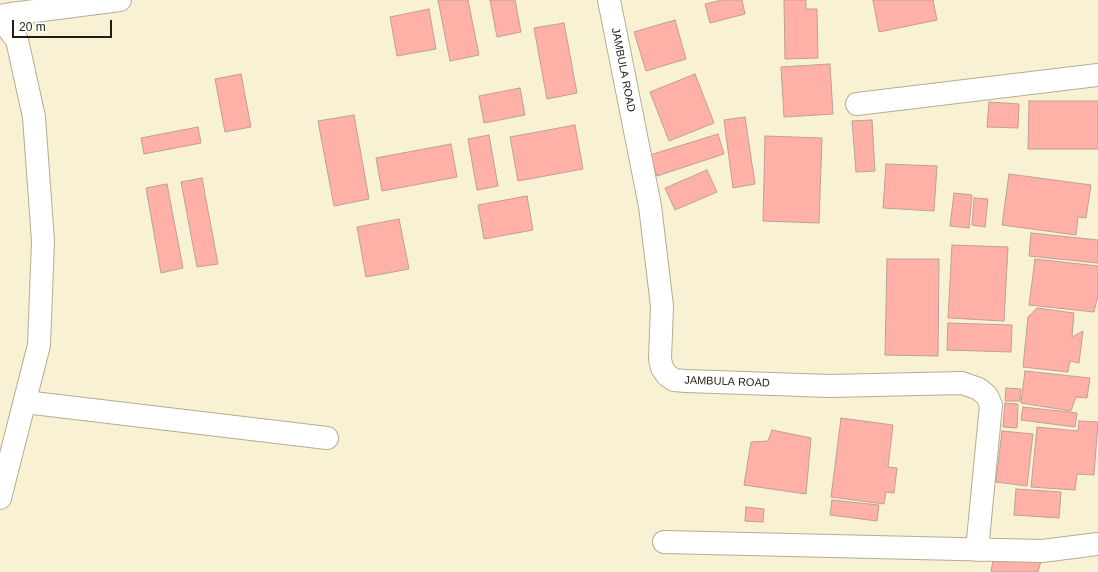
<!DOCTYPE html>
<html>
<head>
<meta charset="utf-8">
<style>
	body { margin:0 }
	#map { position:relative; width:1098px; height:572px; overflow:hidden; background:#f9f1d4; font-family:Arial,sans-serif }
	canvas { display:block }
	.scale { position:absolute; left:12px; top:20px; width:100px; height:18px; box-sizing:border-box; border:2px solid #201d13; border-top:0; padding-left:5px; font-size:12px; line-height:14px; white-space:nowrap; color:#201d13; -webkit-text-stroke:3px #fefefe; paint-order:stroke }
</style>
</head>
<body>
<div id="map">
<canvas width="1098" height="572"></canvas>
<div class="scale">20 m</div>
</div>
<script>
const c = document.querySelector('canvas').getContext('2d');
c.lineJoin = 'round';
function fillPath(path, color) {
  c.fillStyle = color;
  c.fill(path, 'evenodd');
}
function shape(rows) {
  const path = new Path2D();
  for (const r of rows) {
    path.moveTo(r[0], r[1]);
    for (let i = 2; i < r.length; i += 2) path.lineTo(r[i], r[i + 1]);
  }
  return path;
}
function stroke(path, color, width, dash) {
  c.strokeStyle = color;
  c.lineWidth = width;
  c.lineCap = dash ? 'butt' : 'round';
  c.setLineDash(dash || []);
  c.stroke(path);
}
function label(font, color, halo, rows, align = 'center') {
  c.font = font + ' Arial,sans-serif';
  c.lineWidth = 3;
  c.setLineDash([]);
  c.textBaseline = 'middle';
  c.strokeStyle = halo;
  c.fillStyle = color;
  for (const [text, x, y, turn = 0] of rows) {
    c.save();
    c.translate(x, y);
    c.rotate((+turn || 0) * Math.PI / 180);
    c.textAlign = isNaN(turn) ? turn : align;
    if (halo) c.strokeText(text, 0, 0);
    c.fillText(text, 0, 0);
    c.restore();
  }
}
const building = shape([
	[438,0,468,0,479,55,450,61,438,0],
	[490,0,515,0,521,32,497,37,490,0],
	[722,0,742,0,745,14,710,23,705,4,722,0],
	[784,0,806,0,806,9,817,9,818,58,785,59,784,0],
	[873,0,933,0,937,20,879,32,873,0],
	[429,9,436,49,397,56,390,17,429,9],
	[675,20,686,59,646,71,634,32,675,20],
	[564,23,577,93,547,99,534,28,564,23],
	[830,64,833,114,784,117,781,67,830,64],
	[241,74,251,127,225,132,215,79,241,74],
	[695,74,714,123,669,141,650,92,695,74],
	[520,88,525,115,484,123,479,96,520,88],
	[1029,101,1098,101,1098,149,1028,149,1029,101],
	[989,102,1019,104,1018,128,987,127,989,102],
	[354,115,369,199,334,206,318,121,354,115],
	[745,117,755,184,733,188,724,120,745,117],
	[872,120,875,171,856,172,852,121,872,120],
	[575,125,583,169,518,181,510,137,575,125],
	[198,127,201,143,144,154,141,138,198,127],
	[718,134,724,154,657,176,650,155,718,134],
	[489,135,498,186,477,190,468,139,489,135],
	[765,136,822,138,819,223,763,221,765,136],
	[451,144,457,177,382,191,376,158,451,144],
	[886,164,937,166,934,211,883,208,886,164],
	[707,170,717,192,675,210,665,188,707,170],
	[1009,174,1091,185,1086,218,1078,217,1076,235,1002,225,1009,174],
	[202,178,218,264,197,267,181,182,202,178],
	[167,184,183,268,161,273,146,188,167,184],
	[954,193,972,195,969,228,950,226,954,193],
	[527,196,533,230,484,239,478,205,527,196],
	[974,198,988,199,985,227,972,225,974,198],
	[399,219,409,269,366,277,357,227,399,219],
	[1031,233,1098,240,1098,263,1029,256,1031,233],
	[952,245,1008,247,1004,321,948,318,952,245],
	[887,259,939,259,938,356,885,355,887,259],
	[1035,259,1098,266,1098,295,1094,312,1029,305,1035,259],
	[1037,308,1074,313,1072,337,1083,331,1079,363,1070,361,1068,372,1023,367,1028,317,1037,308],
	[948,323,1012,325,1011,352,947,350,948,323],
	[1025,371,1090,378,1087,398,1076,397,1071,411,1021,403,1025,371],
	[1006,388,1021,389,1020,401,1005,401,1006,388],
	[1005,403,1018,404,1017,428,1003,427,1005,403],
	[1023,407,1077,413,1075,427,1021,420,1023,407],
	[841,418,893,425,888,467,897,468,894,493,886,492,884,504,831,497,841,418],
	[1079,421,1098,422,1094,475,1077,474,1075,490,1031,487,1037,427,1078,431,1079,421],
	[772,430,811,438,806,494,744,485,751,442,768,441,772,430],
	[1002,431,1033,434,1027,486,996,482,1002,431],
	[1016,489,1061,492,1059,518,1014,515,1016,489],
	[832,500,879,505,877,521,830,515,832,500],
	[746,507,764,509,763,522,745,521,746,507],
	[993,560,1041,561,1038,572,991,572,993,560]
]);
fillPath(building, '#ffb0a7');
stroke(building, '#be9e9a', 1);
const minor = shape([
	[609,0,650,206,662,306,660,359,662,368,667,375,674,380,686,381,830,386,962,383,979,389,987,396,991,405,977,550],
	[0,16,11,14,120,0],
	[0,18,17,40,34,117,43,241,39,345,0,498],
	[857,104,1098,75],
	[25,402,327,438],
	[664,542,1042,551,1098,544]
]);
stroke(minor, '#b4ad91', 24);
stroke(minor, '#fff', 22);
label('11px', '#201d13', '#fefefe', [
	["JAMBULA ROAD",623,70,79],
	["JAMBULA ROAD",727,382,2]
]);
</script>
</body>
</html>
